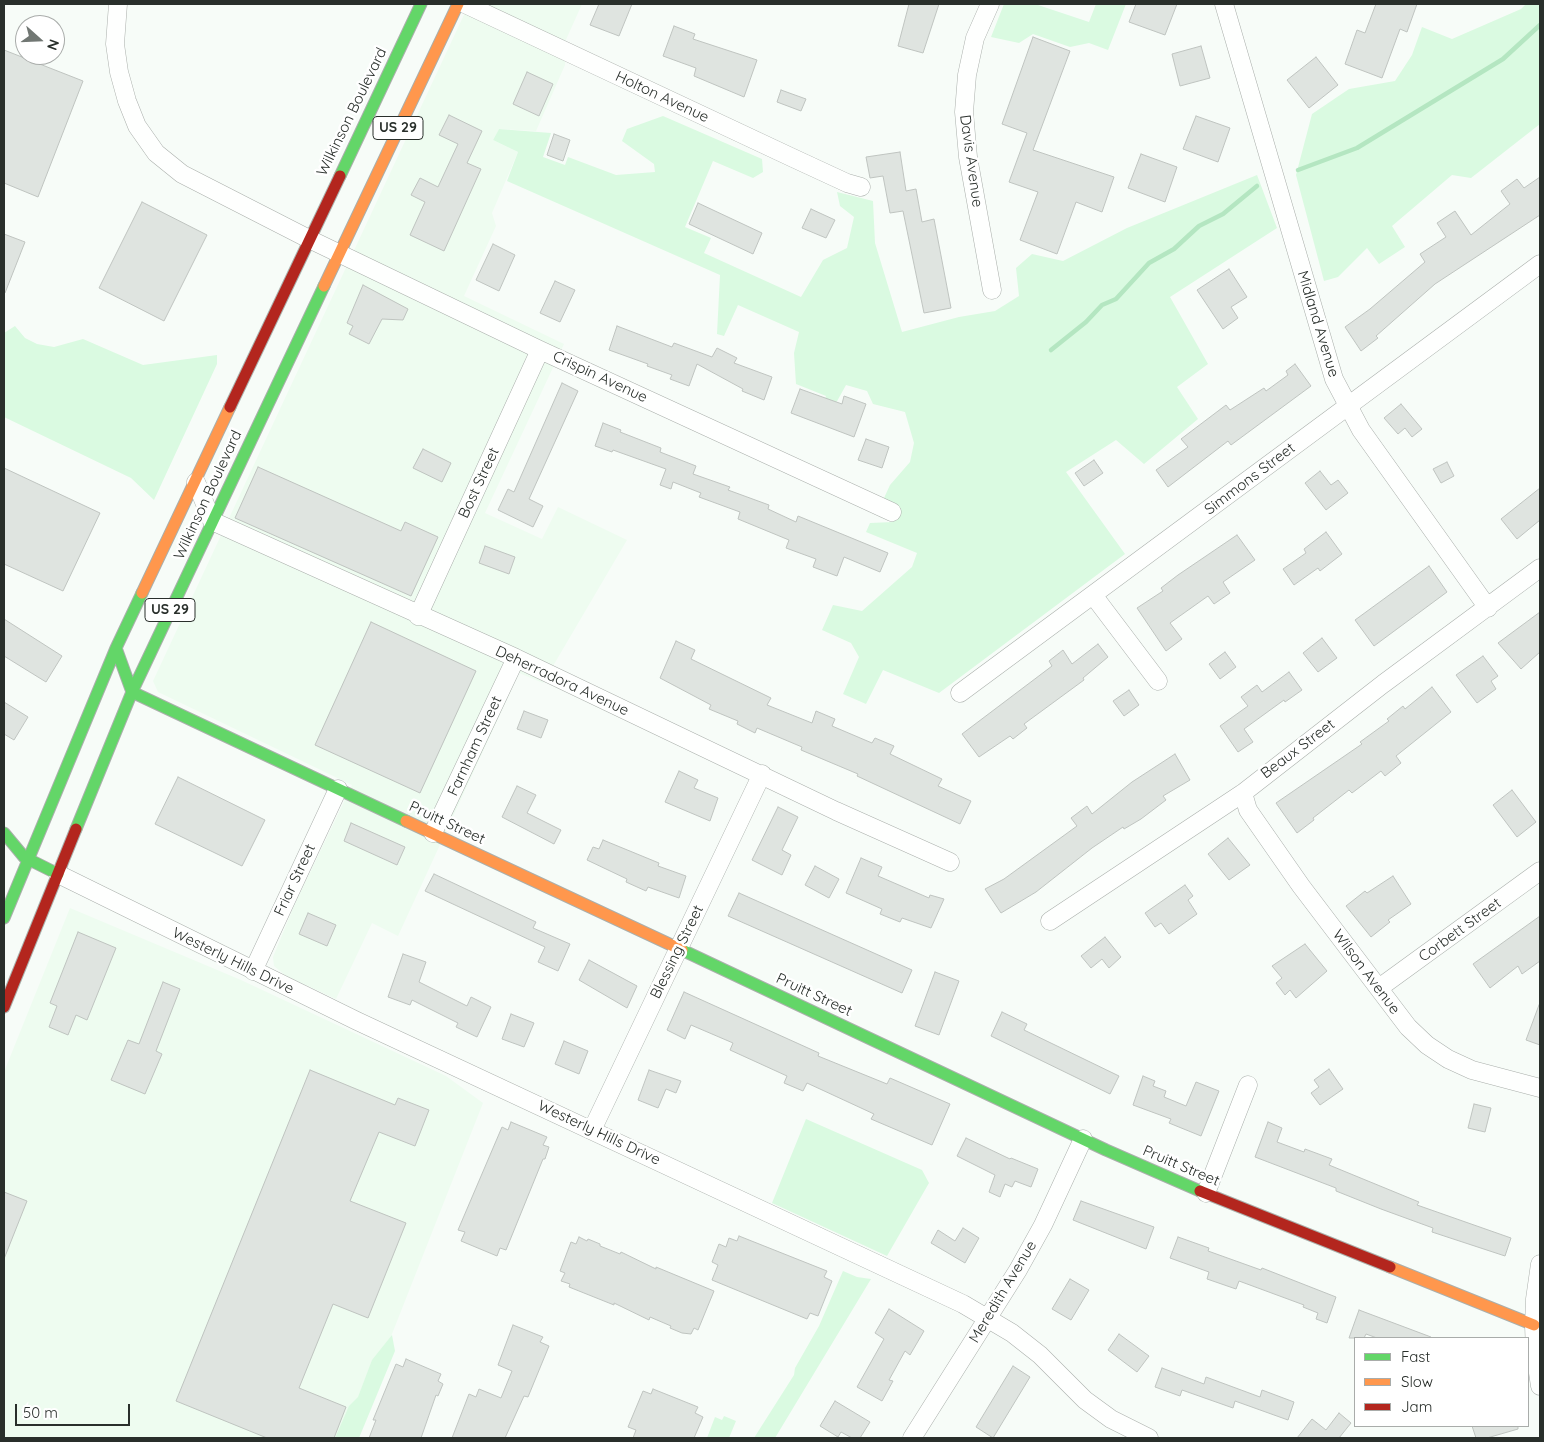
<!DOCTYPE html>
<html>
<head>
<meta charset="utf-8">
<style>
	body { margin:0 }
	#map { position:relative; width:1544px; height:1442px; overflow:hidden; background:#f7fcf8; font-family:Quicksand,sans-serif }
	canvas { display:block }
	.frame { position:absolute; inset:0; border:5px solid #292f2b; pointer-events:none }
	.legend { position:absolute; left:1354px; top:1337px; width:175px; height:90px; box-sizing:border-box; background:#fff; border:1px solid #a9acaa; margin:0; padding:6px 9px; list-style:none; font-size:15px; color:#292f2b }
	.legend li { display:flex; align-items:center; gap:10px; height:25px }
	.legend b { width:25px; border:1px solid #a9acaa }
	.north { position:absolute; left:15px; top:15px; width:50px; height:50px; box-sizing:border-box; background:#fff; border:1px solid #a9acaa; border-radius:50%; rotate:110deg; font-size:14px; font-weight:700; line-height:20px; text-align:center; color:#292f2b }
	.north::after { content:''; display:block; margin:auto; width:18px; height:22px; background:#717773; clip-path:polygon(50% 0,100% 100%,50% 72%,0 100%) }
	.scale { position:absolute; left:15px; top:1404px; width:115px; height:22px; box-sizing:border-box; border:2px solid #292f2b; border-top:0; padding-left:6px; font-size:15px; line-height:18px; white-space:nowrap; color:#292f2b; -webkit-text-stroke:4px #fff; paint-order:stroke }
</style>
</head>
<body>
<div id="map">
<canvas width="1544" height="1442"></canvas>
<div class="frame"></div>
<ul class="legend">
<li><b style="height:6px;background:#63d668"></b>Fast</li>
<li><b style="height:6px;background:#ff974d"></b>Slow</li>
<li><b style="height:6px;background:#b3261e"></b>Jam</li>
</ul>
<div class="north">N</div>
<div class="scale">50 m</div>
</div>
<script>
const c = document.querySelector('canvas').getContext('2d');
c.lineJoin = 'round';
function fillPath(path, color) {
  c.fillStyle = color;
  c.fill(path, 'evenodd');
}
function shape(rows) {
  const path = new Path2D();
  for (const r of rows) {
    path.moveTo(r[0], r[1]);
    for (let i = 2; i < r.length; i += 2) path.lineTo(r[i], r[i + 1]);
  }
  return path;
}
function stroke(path, color, width, dash) {
  c.strokeStyle = color;
  c.lineWidth = width;
  c.lineCap = dash ? 'butt' : 'round';
  c.setLineDash(dash || []);
  c.stroke(path);
}
function label(font, color, halo, rows, align = 'center') {
  c.font = font + ' Quicksand,sans-serif';
  c.lineWidth = 5;
  c.setLineDash([]);
  c.textBaseline = 'middle';
  c.strokeStyle = halo;
  c.fillStyle = color;
  for (const [text, x, y, turn = 0] of rows) {
    c.save();
    c.translate(x, y);
    c.rotate((+turn || 0) * Math.PI / 180);
    c.textAlign = isNaN(turn) ? turn : align;
    if (halo) c.strokeText(text, 0, 0);
    c.fillText(text, 0, 0);
    c.restore();
  }
}
fillPath(shape([
	[469,4,582,4,565,42,565,65,536,131,499,129,493,140,518,152,492,213,496,226,464,296,564,344,485,513,542,539,558,507,627,540,543,683,519,673,398,936,372,923,336,999,286,976,274,966,273,957,294,906,352,785,158,692,153,681],
	[70,908,241,980,446,1076,483,1103,351,1438,4,1438,4,1072]
]), '#eefcf0');
fillPath(shape([
	[1004,4,1035,4,1089,22,1096,4,1126,4,1108,50,1089,43,1070,47,1033,34,1019,43,991,37],
	[1526,4,1540,4,1540,124,1471,178,1452,175,1392,226,1405,247,1379,264,1367,248,1338,277,1324,281,1296,175,1312,114,1349,89,1395,81,1412,55,1422,27,1452,39,1521,9],
	[663,116,762,159,763,172,753,178,713,161,685,227,711,238,704,253,801,297,823,260,847,248,854,217,840,206,837,192,873,201,875,243,902,332,959,317,995,311,1019,296,1016,268,1032,254,1063,261,1127,228,1257,175,1277,228,1170,297,1208,364,1177,387,1198,419,1144,464,1116,440,1066,472,1125,554,939,693,883,670,866,704,843,694,859,657,851,643,822,630,833,605,862,611,912,567,917,553,866,532,870,523,893,522,899,510,884,498,890,485,910,462,914,443,905,412,873,404,867,391,846,385,825,423,818,420,826,396,796,384,794,353,799,332,738,305,724,336,717,334,720,275,507,181,518,152,493,140,499,129,551,133,543,157,565,165,568,157,616,175,655,172,654,164,622,141,627,129],
	[15,326,25,338,37,344,54,347,83,339,143,365,217,355,217,364,154,500,131,478,4,417,4,333],
	[806,1119,922,1170,929,1183,887,1256,772,1203],
	[843,1271,857,1277,871,1279,775,1438,754,1438,794,1375,795,1368,819,1326],
	[392,1335,395,1351,359,1438,335,1438,349,1406,358,1397,372,1360],
	[724,1416,736,1421,729,1438,707,1438,715,1417,722,1420]
]), '#dafae1');
stroke(shape([
	[1298,170,1357,148,1503,59,1540,25],
	[1051,350,1086,322,1102,305,1116,299,1149,263,1174,249,1199,226,1223,214,1257,186]
]), '#b4e6c1', 4.5);
const building = shape([
	[599,4,632,4,619,36,590,25,599,4],
	[909,4,939,4,923,53,898,46,909,4],
	[1136,4,1177,4,1165,35,1129,22,1136,4],
	[1376,4,1417,4,1407,32,1400,29,1382,78,1345,64,1357,30,1365,33,1376,4],
	[674,26,695,34,693,39,757,60,744,97,694,76,696,68,663,56,674,26],
	[1033,37,1070,51,1033,150,1114,177,1102,212,1076,202,1057,254,1020,240,1038,192,1009,182,1027,133,1002,124,1033,37],
	[1201,46,1210,78,1180,86,1172,54,1201,46],
	[4,50,83,81,38,197,4,183,4,50],
	[1316,57,1338,85,1309,108,1287,80,1316,57],
	[527,72,553,84,539,116,513,104,527,72],
	[781,90,806,99,801,111,777,102,781,90],
	[449,115,482,131,467,163,481,169,444,251,410,235,425,202,411,195,420,178,438,187,458,144,439,135,449,115],
	[1196,116,1230,128,1218,162,1183,149,1196,116],
	[554,134,570,140,563,161,547,155,554,134],
	[900,152,906,191,916,189,922,222,934,219,951,308,924,313,903,211,890,213,883,176,870,178,866,157,900,152],
	[1141,154,1177,167,1165,202,1128,188,1141,154],
	[1540,177,1540,215,1435,284,1376,336,1378,338,1361,351,1345,327,1370,309,1425,262,1420,254,1446,237,1437,223,1455,211,1471,235,1510,204,1501,191,1517,179,1524,188,1540,177],
	[142,202,207,235,164,321,99,288,142,202],
	[698,203,762,233,753,254,689,224,698,203],
	[811,209,835,220,826,238,802,228,811,209],
	[4,234,25,242,5,293,4,293,4,234],
	[493,244,515,255,499,291,476,280,493,244],
	[1229,269,1247,297,1231,307,1238,318,1223,329,1197,290,1229,269],
	[555,281,575,290,560,322,540,313,555,281],
	[363,285,408,309,403,320,382,319,369,344,349,334,353,326,347,323,363,285],
	[617,326,672,347,674,343,712,357,717,348,737,358,734,363,772,377,764,400,742,391,743,389,697,364,689,386,670,379,672,375,647,366,648,364,609,350,617,326],
	[1295,364,1311,386,1231,445,1228,441,1168,487,1156,470,1188,447,1181,439,1226,405,1230,410,1264,388,1266,391,1288,375,1286,371,1295,364],
	[562,383,578,391,529,499,543,506,533,527,498,510,508,489,514,492,562,383],
	[800,389,842,404,844,396,866,404,854,437,791,413,800,389],
	[1401,404,1422,429,1412,437,1405,428,1398,434,1384,418,1401,404],
	[603,423,621,430,620,432,661,448,660,452,696,466,693,474,730,487,728,490,769,505,768,509,796,522,798,516,888,553,880,572,844,557,837,576,813,567,816,559,786,548,789,540,738,519,740,512,699,497,701,493,673,482,671,489,660,485,666,469,613,450,612,452,595,446,603,423],
	[866,439,889,447,882,468,858,460,866,439],
	[423,449,451,463,442,482,413,468,423,449],
	[1094,460,1103,473,1084,486,1075,473,1094,460],
	[1447,462,1454,476,1441,483,1433,469,1447,462],
	[258,467,401,531,405,522,438,537,411,596,235,518,258,467],
	[4,468,100,513,63,591,4,564,4,468],
	[1320,471,1331,485,1338,480,1348,493,1326,510,1305,483,1320,471],
	[1540,488,1540,520,1517,539,1501,519,1540,488],
	[1326,532,1342,554,1320,571,1318,568,1294,585,1283,569,1306,553,1304,549,1326,532],
	[1237,535,1255,560,1223,582,1230,593,1214,604,1208,596,1170,623,1182,639,1166,651,1137,608,1163,591,1161,588,1178,575,1237,535],
	[485,546,515,557,509,574,479,563,485,546],
	[1429,566,1447,592,1374,646,1355,620,1429,566],
	[1540,612,1540,652,1521,669,1498,643,1540,612],
	[4,619,62,656,46,682,4,656,4,619],
	[371,622,476,671,420,793,315,745,371,622],
	[1322,638,1337,658,1318,672,1303,653,1322,638],
	[676,641,695,650,691,659,771,698,767,705,812,723,816,711,835,719,832,726,872,743,875,738,894,746,890,754,942,779,938,786,971,801,960,824,857,776,858,774,801,750,802,747,757,728,755,733,737,724,738,721,709,709,711,705,660,678,676,641],
	[1098,644,1108,657,1083,678,1084,680,1024,724,1027,728,1013,739,1010,736,979,757,962,734,1052,666,1049,661,1063,650,1072,664,1098,644],
	[1225,652,1236,667,1220,679,1209,664,1225,652],
	[1483,656,1498,676,1491,681,1496,689,1477,703,1456,675,1483,656],
	[1289,672,1302,690,1285,702,1284,700,1244,729,1253,742,1238,752,1220,726,1248,706,1241,697,1257,685,1262,692,1289,672],
	[1432,687,1451,712,1396,756,1401,763,1385,776,1381,771,1352,793,1349,790,1313,818,1314,820,1297,833,1276,803,1362,744,1360,742,1389,721,1387,719,1403,706,1405,709,1432,687],
	[1129,690,1139,705,1124,716,1113,701,1129,690],
	[4,702,28,717,14,740,4,734,4,702],
	[524,711,548,720,541,738,517,729,524,711],
	[1175,754,1190,780,1163,796,1166,800,1141,819,1124,829,1123,827,1092,848,1036,892,1001,913,985,889,1004,879,1077,826,1071,818,1087,806,1092,814,1132,782,1175,754],
	[679,771,698,780,694,788,718,798,710,821,665,802,679,771],
	[178,777,265,820,242,866,155,824,178,777],
	[517,786,536,795,527,813,561,830,554,844,502,817,517,786],
	[1512,790,1536,822,1517,837,1493,805,1512,790],
	[778,807,798,817,782,850,791,855,782,875,752,860,778,807],
	[351,823,405,847,397,865,344,841,351,823],
	[1228,838,1250,865,1229,880,1208,854,1228,838],
	[603,840,659,863,658,866,686,876,679,898,648,887,646,891,626,882,627,879,587,860,593,847,599,849,603,840],
	[861,858,882,867,878,876,929,898,930,895,944,899,931,928,902,918,900,922,880,914,882,909,846,893,861,858],
	[815,866,839,879,829,898,805,885,815,866],
	[434,874,536,922,533,928,570,944,558,971,538,962,545,947,425,891,434,874],
	[1393,876,1411,904,1388,920,1390,922,1371,937,1346,906,1365,891,1367,893,1393,876],
	[1185,885,1193,896,1188,900,1197,914,1169,934,1161,923,1155,927,1145,913,1185,885],
	[739,893,912,970,902,993,728,916,739,893],
	[308,913,336,925,327,946,299,934,308,913],
	[1540,916,1540,961,1522,974,1518,966,1490,988,1473,964,1540,916],
	[78,932,116,948,87,1020,76,1015,68,1035,49,1027,57,1006,50,1003,78,932],
	[1105,937,1121,957,1109,968,1102,959,1091,968,1081,956,1105,937],
	[1305,944,1327,971,1296,998,1290,990,1285,995,1276,983,1282,978,1272,966,1305,944],
	[403,954,426,962,419,982,467,1006,471,997,491,1007,477,1037,456,1027,458,1023,412,1000,410,1005,388,997,403,954],
	[589,960,637,986,627,1008,579,980,589,960],
	[935,972,959,981,939,1035,915,1026,935,972],
	[163,982,180,989,156,1051,162,1054,145,1094,111,1080,128,1040,139,1044,163,982],
	[684,992,819,1053,818,1056,887,1084,890,1078,950,1104,932,1145,871,1119,874,1114,807,1083,803,1091,784,1083,787,1076,730,1050,733,1043,691,1025,685,1039,667,1030,684,992],
	[1539,1005,1540,1005,1540,1045,1526,1040,1539,1005],
	[1002,1012,1027,1024,1024,1030,1119,1076,1110,1094,991,1036,1002,1012],
	[511,1014,534,1023,524,1047,502,1039,511,1014],
	[564,1041,588,1051,579,1074,555,1064,564,1041],
	[1329,1069,1343,1089,1320,1105,1311,1093,1319,1087,1314,1080,1329,1069],
	[310,1070,395,1105,398,1098,429,1110,415,1146,379,1132,350,1201,406,1223,368,1318,333,1304,299,1388,346,1407,334,1438,267,1438,176,1401,310,1070],
	[649,1070,681,1081,676,1093,666,1089,658,1108,638,1100,649,1070],
	[1143,1076,1155,1081,1153,1086,1166,1091,1164,1097,1186,1106,1196,1082,1219,1091,1201,1136,1169,1123,1171,1119,1133,1105,1143,1076],
	[1474,1104,1491,1108,1485,1132,1468,1128,1474,1104],
	[511,1122,547,1137,543,1145,549,1147,545,1159,543,1159,506,1250,500,1248,497,1256,461,1241,465,1232,458,1230,502,1127,508,1130,511,1122],
	[1268,1122,1282,1128,1277,1142,1304,1152,1305,1149,1332,1159,1329,1165,1419,1202,1417,1205,1511,1238,1505,1256,1432,1232,1433,1228,1381,1209,1336,1191,1336,1188,1255,1157,1268,1122],
	[966,1138,1010,1159,1011,1158,1038,1169,1031,1187,1015,1181,1012,1187,1005,1184,1000,1197,989,1192,995,1175,957,1156,966,1138],
	[4,1192,27,1201,4,1259,4,1192],
	[1081,1201,1154,1227,1146,1249,1073,1220,1081,1201],
	[963,1228,979,1238,965,1263,931,1243,938,1230,955,1241,963,1228],
	[739,1236,827,1271,824,1277,832,1281,818,1316,810,1313,807,1319,712,1280,718,1265,712,1262,719,1244,726,1247,729,1238,737,1241,739,1236],
	[579,1237,587,1241,588,1239,600,1244,600,1246,620,1254,621,1252,656,1269,656,1267,714,1291,698,1330,694,1328,691,1334,682,1333,670,1328,671,1326,650,1317,649,1320,614,1303,614,1305,569,1287,570,1284,561,1281,565,1273,560,1271,571,1242,576,1244,579,1237],
	[1178,1237,1209,1248,1208,1251,1261,1270,1262,1268,1336,1297,1327,1323,1316,1319,1318,1313,1303,1307,1304,1305,1239,1281,1236,1289,1207,1279,1209,1272,1170,1258,1178,1237],
	[1070,1279,1089,1290,1071,1320,1052,1309,1070,1279],
	[889,1309,924,1331,910,1355,905,1351,889,1380,893,1381,882,1401,857,1387,884,1339,875,1333,889,1309],
	[1359,1310,1431,1337,1431,1338,1377,1338,1366,1334,1364,1338,1349,1338,1359,1310],
	[513,1325,543,1337,540,1342,549,1346,528,1397,524,1396,505,1438,452,1438,469,1394,476,1397,479,1389,501,1398,512,1371,498,1365,513,1325],
	[1119,1334,1149,1356,1137,1372,1108,1350,1119,1334],
	[406,1359,441,1374,438,1381,443,1384,438,1396,436,1395,421,1438,369,1438,376,1420,373,1420,396,1364,403,1367,406,1359],
	[1013,1366,1030,1377,993,1438,976,1427,1013,1366],
	[1162,1368,1204,1384,1206,1377,1260,1397,1262,1390,1294,1402,1288,1420,1235,1401,1233,1408,1182,1390,1180,1396,1155,1387,1162,1368],
	[653,1389,698,1407,695,1413,703,1417,694,1438,633,1438,636,1430,628,1427,643,1391,651,1394,653,1389],
	[835,1401,870,1422,860,1438,852,1438,841,1432,838,1437,820,1426,835,1401],
	[1339,1413,1351,1423,1339,1438,1297,1438,1312,1419,1326,1430,1339,1413],
	[1472,1426,1518,1426,1518,1429,1487,1438,1476,1438,1472,1426]
]);
fillPath(building, '#dfe4e0');
stroke(building, '#bfc4c0', 1);
const street = shape([
	[118,4,115,44,119,72,127,101,137,126,156,153,182,174,309,239,540,350,892,512],
	[465,4,793,158,847,183,861,187],
	[990,4,975,38,967,75,964,112,968,157,992,290],
	[1224,4,1334,379,1361,430,1488,608],
	[196,482,212,521,516,658,836,811,950,862],
	[1093,595,1158,681],
	[418,616,540,350],
	[960,693,1540,264],
	[1243,793,1248,810,1301,886,1408,1027,1427,1045,1448,1059,1472,1070,1540,1088],
	[433,833,516,658],
	[58,874,357,1021,963,1304,1012,1333,1040,1355,1085,1400,1111,1419,1149,1438],
	[1050,921,1243,793,1383,684,1540,568],
	[253,971,338,789],
	[1379,988,1540,871],
	[592,1130,762,774],
	[1206,1193,1248,1085],
	[1540,1264,1535,1299,1534,1325,1535,1353,1540,1386],
	[912,1438,1018,1270,1043,1225,1083,1139]
]);
const fast = shape([
	[340,176,421,4],
	[116,648,132,692,406,821],
	[76,829,132,692,324,286],
	[4,833,24,857,58,874],
	[4,918,116,648,142,593],
	[682,950,1106,1150,1200,1191]
]);
const slow = shape([
	[324,286,458,4],
	[142,593,230,407],
	[406,821,682,950],
	[1390,1267,1534,1325]
]);
const jam = shape([
	[230,407,340,176],
	[4,1007,76,829],
	[1200,1191,1390,1267]
]);
stroke(street, '#aaafab', 19);
stroke(fast, '#aaafab', 13);
stroke(slow, '#aaafab', 13);
stroke(jam, '#aaafab', 13);
stroke(street, '#fefffe', 18);
stroke(fast, '#63d668', 11);
stroke(slow, '#ff974d', 11);
stroke(jam, '#b3261e', 11);
for (const [x, y, w] of [
	[398,128,50],
	[170,610,50]
]) {
  const box = new Path2D();
  box.roundRect(x - w / 2, y - 11.5, w, 23, 4);
  c.fillStyle = '#fff';
  c.fill(box);
  stroke(box, '#292f2b', 1);
}
label('bold 14px', '#292f2b', null, [
	["US 29",398,128],
	["US 29",170,610]
]);
label('15px', '#292f2b', '#fff', [
	["Holton Avenue",662,97,25],
	["Wilkinson Boulevard",352,112,-64],
	["Davis Avenue",971,161,82],
	["Midland Avenue",1318,324,73],
	["Crispin Avenue",600,377,25],
	["Simmons Street",1250,479,-37],
	["Bost Street",479,483,-65],
	["Wilkinson Boulevard",208,495,-65],
	["Deherradora Avenue",562,681,25],
	["Farnham Street",475,746,-65],
	["Beaux Street",1298,749,-37],
	["Pruitt Street",447,823,25],
	["Friar Street",295,880,-65],
	["Corbett Street",1460,930,-36],
	["Blessing Street",677,952,-64],
	["Westerly Hills Drive",233,961,26],
	["Wilson Avenue",1366,972,53],
	["Pruitt Street",814,995,25],
	["Westerly Hills Drive",599,1133,25],
	["Pruitt Street",1181,1166,23],
	["Meredith Avenue",1003,1292,-59]
]);
</script>
</body>
</html>
